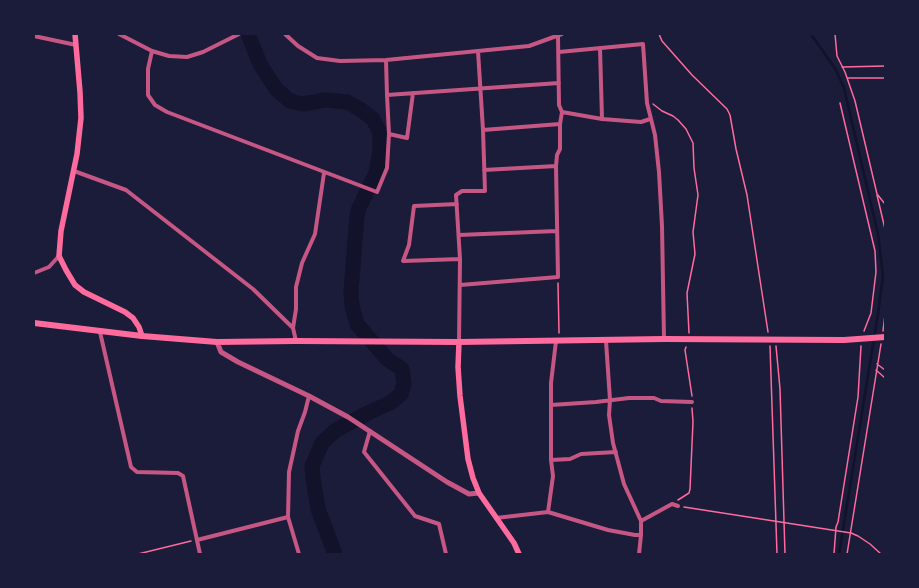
<!DOCTYPE html>
<html>
<head>
<meta charset="utf-8">
<style>
	body { margin:0 }
	#map { position:relative; width:919px; height:588px; overflow:hidden; background:#1b1b3a; font-family:"Roboto Condensed",sans-serif }
	canvas { display:block }
	.frame { position:absolute; inset:0; border:35px solid #1b1b3a; pointer-events:none }
</style>
</head>
<body>
<div id="map">
<canvas width="919" height="588"></canvas>
<div class="frame"></div>
</div>
<script>
const c = document.querySelector('canvas').getContext('2d');
c.lineJoin = 'round';
function shape(rows) {
  const path = new Path2D();
  for (const r of rows) {
    path.moveTo(r[0], r[1]);
    for (let i = 2; i < r.length; i += 2) path.lineTo(r[i], r[i + 1]);
  }
  return path;
}
function stroke(path, color, width, dash) {
  c.strokeStyle = color;
  c.lineWidth = width;
  c.lineCap = dash ? 'butt' : 'round';
  c.setLineDash(dash || []);
  c.stroke(path);
}
stroke(shape([
	[811,34,836,70,844,88,878,234,883,276,878,314,839,554]
]), '#12122b', 2.5);
stroke(shape([
	[248,34,260,64,276,89,290,101,303,104,325,100,347,102,360,109,373,119,380,133,380,151,376,173,359,208,357,216,351,291,352,306,357,324,387,359,402,369,404,384,401,394,390,403,370,412,336,430,322,443,312,466,313,478,318,509,335,554]
]), '#12122b', 15);
stroke(shape([
	[659,34,662,41,692,75,727,109,730,115,736,149,747,195,768,332],
	[835,34,837,56,845,72,855,101,877,194,885,204],
	[842,67,885,66],
	[847,78,885,78],
	[840,103,875,251,876,272,871,313,864,331],
	[653,104,662,111,673,116,678,120,686,129,693,143,694,168,698,195,693,232,695,254,687,293,689,333],
	[877,195,885,229],
	[558,283,559,333],
	[883,331,885,315],
	[770,346,777,554],
	[776,346,780,389,785,554],
	[686,347,685,350,692,396],
	[877,364,885,370],
	[876,370,885,378],
	[678,500,689,493,690,489,693,422,692,408],
	[684,507,851,533,858,536,870,544,881,554],
	[138,554,191,541],
	[834,554,836,527,838,522,858,397,861,346],
	[847,554,881,344]
]), '#ff6b9d', 1.5);
stroke(shape([
	[119,34,152,51,169,56,187,57,203,52,239,34],
	[285,34,298,46,317,58,340,61,386,60,529,46,562,34],
	[34,36,76,45],
	[600,48,602,119],
	[152,51,148,69,148,95,155,105,167,112,377,192,387,168,389,134,387,95],
	[559,52,643,44,647,103,655,135,659,172,662,226,664,339],
	[386,60,387,95,559,83],
	[562,112,602,119,641,122,650,119],
	[483,130,560,124,562,112,559,105,558,36],
	[389,134,407,138,413,93],
	[556,166,557,155,560,149,560,124],
	[74,171,126,190,253,289,293,328,296,341],
	[457,204,414,206,409,245,403,261,460,259],
	[459,235,557,231],
	[34,273,49,267,59,256],
	[460,285,558,277,556,166,484,170],
	[293,328,296,309,296,287,302,263,315,234,324,173],
	[100,332,131,467,137,472,178,473,183,476,200,554],
	[606,341,610,400,609,415,613,443,624,484,641,521,641,535,639,554],
	[459,342,460,259,456,195,462,191,485,191,483,130,478,51],
	[551,405,596,402,629,398,654,398,661,401,692,402],
	[370,431,364,452,415,516,439,524,446,554],
	[551,460,570,459,581,454,616,452],
	[548,512,553,476,551,460,551,383,556,341],
	[496,518,548,512,608,530,635,535,641,535],
	[641,521,672,504,678,506],
	[197,540,288,517],
	[299,554,288,517,289,472,298,431,305,412,309,396]
]), '#c65784', 4);
stroke(shape([
	[217,342,221,352,238,362,309,396,348,417,447,482,469,494,479,493]
]), '#c65784', 5);
stroke(shape([
	[75,34,80,92,81,118,77,154,61,231,59,256,66,270,75,285,84,292,125,312,133,318,139,327,142,336],
	[459,342,458,367,460,396,468,459,473,478,479,493,514,543,519,554]
]), '#ff6b9d', 5.5);
stroke(shape([
	[34,323,142,336,217,342,296,341,459,342,664,339,844,340,885,337]
]), '#ff6b9d', 6);
</script>
</body>
</html>
